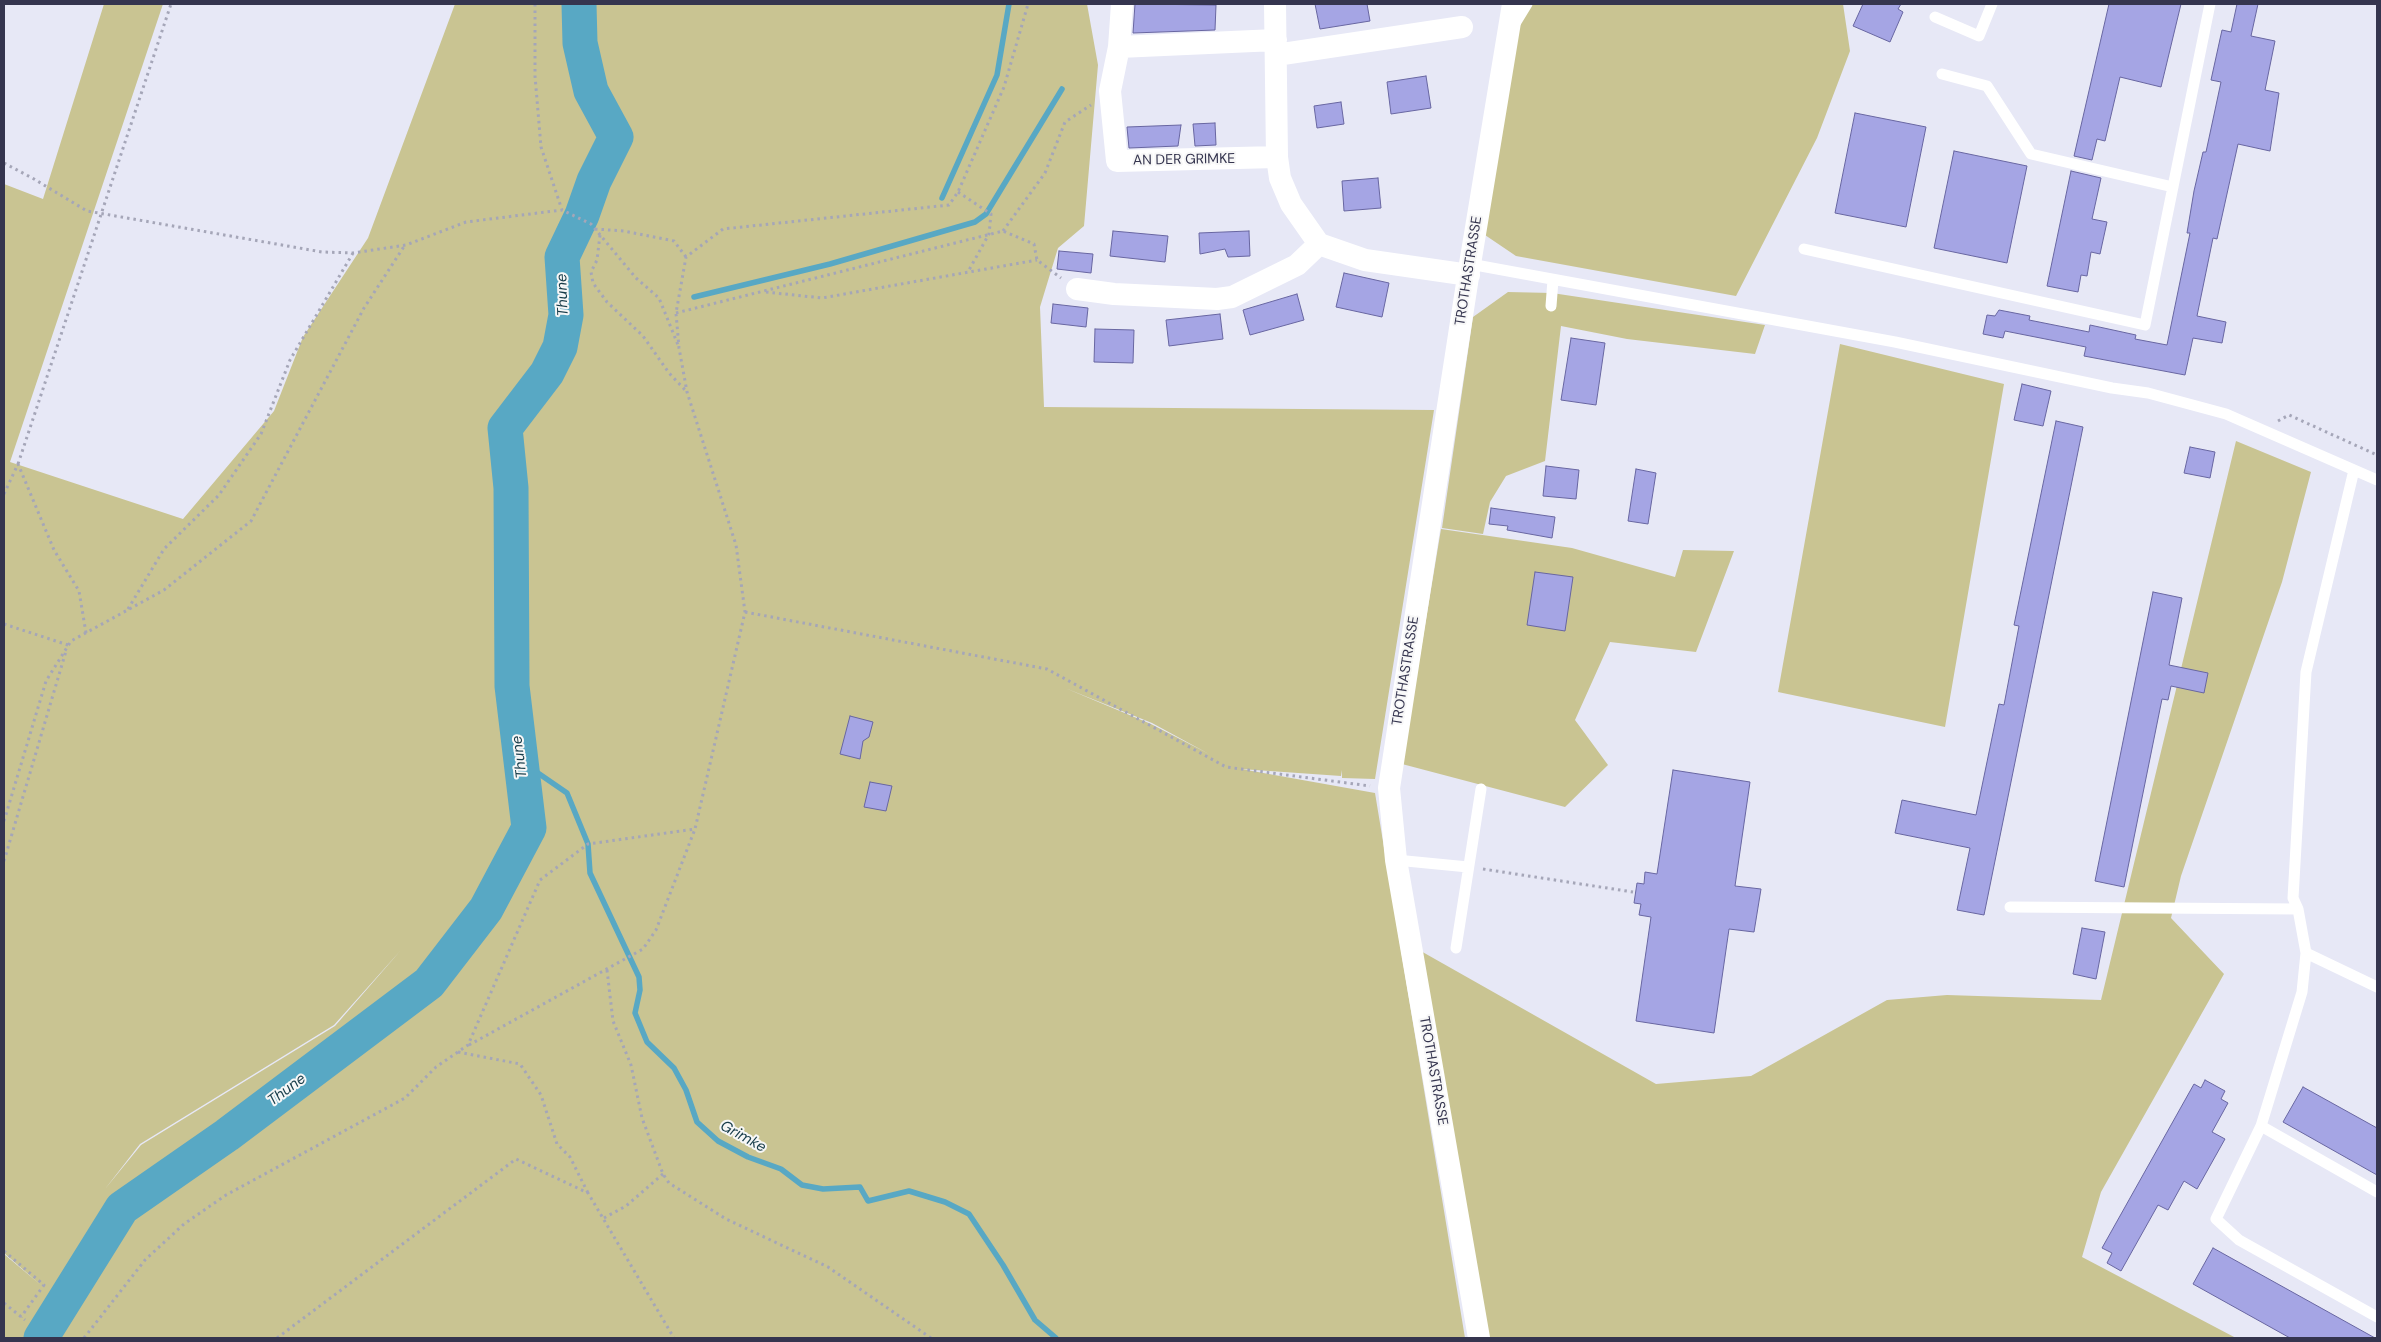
<!DOCTYPE html>
<html>
<head>
<meta charset="utf-8">
<style>
	body { margin:0 }
	#map { position:relative; width:2381px; height:1342px; overflow:hidden; background:#e7e8f6; font-family:"DM Sans",sans-serif }
	canvas { display:block }
	.frame { position:absolute; inset:0; border:5px solid #35354f; pointer-events:none }
</style>
</head>
<body>
<div id="map">
<canvas width="2381" height="1342"></canvas>
<div class="frame"></div>
</div>
<script>
const c = document.querySelector('canvas').getContext('2d');
c.lineJoin = 'round';
function fillPath(path, color) {
  c.fillStyle = color;
  c.fill(path, 'evenodd');
}
function shape(rows) {
  const path = new Path2D();
  for (const r of rows) {
    path.moveTo(r[0], r[1]);
    for (let i = 2; i < r.length; i += 2) path.lineTo(r[i], r[i + 1]);
  }
  return path;
}
function stroke(path, color, width, dash) {
  c.strokeStyle = color;
  c.lineWidth = width;
  c.lineCap = dash ? 'butt' : 'round';
  c.setLineDash(dash || []);
  c.stroke(path);
}
function label(font, color, halo, rows, align = 'center') {
  c.font = font + ' "DM Sans",sans-serif';
  c.lineWidth = 4;
  c.setLineDash([]);
  c.textBaseline = 'middle';
  c.strokeStyle = halo;
  c.fillStyle = color;
  for (const [text, x, y, turn = 0] of rows) {
    c.save();
    c.translate(x, y);
    c.rotate((+turn || 0) * Math.PI / 180);
    c.textAlign = isNaN(turn) ? turn : align;
    if (halo) c.strokeText(text, 0, 0);
    c.fillText(text, 0, 0);
    c.restore();
  }
}
fillPath(shape([
	[104,4,163,4,10,462,183,519,274,411,303,337,368,238,455,4,1087,4,1098,65,1084,226,1058,248,1040,307,1044,407,1434,410,1375,779,1342,778,1342,770,1341,776,1241,769,1375,793,1465,1338,4,1338,4,1254,42,1286,4,1253,4,184,43,199],
	[1065,688,1152,723,1209,754,1151,724],
	[401,950,335,1026,141,1145,105,1189,140,1144,334,1025],
	[1523,4,1843,4,1850,51,1817,138,1736,296,1516,256,1485,235],
	[1508,292,1552,293,1765,325,1755,354,1627,339,1561,326,1545,461,1506,476,1490,502,1483,534,1442,528,1473,317],
	[1840,344,2004,384,1945,727,1778,692],
	[2236,441,2311,472,2282,582,2181,876,2171,918,2224,974,2101,1192,2082,1257,2236,1338,1489,1338,1419,950,1656,1084,1751,1076,1887,1000,1947,995,2101,1000],
	[1441,529,1572,548,1675,577,1683,550,1734,551,1696,652,1610,642,1575,720,1608,765,1565,807,1402,764]
]), '#c9c492');
stroke(shape([
	[942,198,997,75,1009,4],
	[694,297,830,264,975,222,986,214,1062,89],
	[519,760,567,793,588,844,590,873,639,977,640,990,635,1013,647,1042,674,1068,686,1090,697,1122,718,1141,748,1157,781,1169,802,1185,823,1189,860,1187,868,1201,909,1191,945,1202,969,1214,1003,1265,1035,1320,1056,1338]
]), '#58a8c4', 5.5);
stroke(shape([
	[41,1338,122,1208,227,1135,429,983,486,909,529,828,512,686,511,488,505,428,547,373,560,347,566,315,562,257,582,215,594,181,616,137,591,91,580,43,579,4]
]), '#58a8c4', 35);
const building = shape([
	[1135,4,1216,5,1215,30,1133,33,1135,4],
	[1315,4,1367,4,1370,21,1320,29,1315,4],
	[1863,4,1901,4,1898,9,1903,12,1890,42,1853,26,1863,4],
	[2109,4,2181,4,2161,87,2120,77,2105,141,2097,139,2092,160,2074,156,2109,4],
	[2237,4,2258,4,2251,36,2275,41,2265,90,2279,93,2270,151,2238,144,2217,239,2213,238,2197,316,2226,322,2222,343,2193,338,2185,375,2084,356,2086,347,2005,331,2003,338,1983,334,1987,315,1995,316,1999,310,2030,316,2029,320,2089,332,2090,325,2136,335,2135,339,2167,345,2190,233,2187,233,2194,191,2203,152,2206,152,2221,82,2211,80,2222,30,2231,32,2237,4],
	[1426,76,1431,108,1391,114,1387,82,1426,76],
	[1341,102,1344,124,1317,128,1314,106,1341,102],
	[1855,113,1926,127,1906,227,1835,213,1855,113],
	[1215,123,1216,145,1195,146,1193,124,1215,123],
	[1181,125,1178,146,1129,148,1127,127,1181,125],
	[1954,151,2027,166,2007,263,1934,248,1954,151],
	[2071,171,2101,178,2092,219,2107,222,2100,254,2091,252,2087,276,2081,275,2078,292,2047,286,2071,171],
	[1378,178,1381,208,1344,211,1342,181,1378,178],
	[1113,231,1168,236,1165,262,1110,256,1113,231],
	[1249,231,1250,256,1228,257,1225,249,1200,254,1199,233,1249,231],
	[1059,251,1093,254,1091,273,1057,269,1059,251],
	[1344,273,1389,283,1382,317,1336,307,1344,273],
	[1297,294,1304,320,1250,335,1243,310,1297,294],
	[1053,304,1088,308,1086,327,1051,323,1053,304],
	[1220,314,1223,339,1169,346,1166,320,1220,314],
	[1095,329,1134,330,1133,363,1094,362,1095,329],
	[1571,338,1605,343,1596,405,1561,400,1571,338],
	[2022,384,2051,391,2043,426,2014,420,2022,384],
	[2056,421,2083,427,1984,915,1957,910,1970,848,1895,833,1902,800,1976,815,1999,704,2004,705,2019,626,2014,625,2056,421],
	[2190,447,2215,452,2210,478,2184,473,2190,447],
	[1546,466,1579,470,1576,499,1543,496,1546,466],
	[1636,469,1656,473,1648,524,1628,521,1636,469],
	[1491,508,1555,517,1552,538,1507,530,1508,526,1489,524,1491,508],
	[1535,572,1573,577,1565,631,1527,625,1535,572],
	[2153,592,2182,598,2169,665,2208,673,2204,693,2171,686,2168,700,2162,699,2124,887,2095,881,2153,592],
	[850,716,873,722,869,737,863,741,860,759,840,754,850,716],
	[1673,770,1750,782,1735,886,1761,889,1754,932,1729,929,1714,1033,1636,1021,1651,917,1639,915,1641,904,1634,903,1637,883,1644,884,1645,872,1657,874,1673,770],
	[870,782,892,786,886,811,864,807,870,782],
	[2082,928,2105,932,2096,979,2073,974,2082,928],
	[2205,1080,2225,1091,2221,1099,2228,1103,2212,1132,2225,1139,2197,1189,2184,1181,2168,1210,2158,1205,2121,1271,2107,1263,2112,1253,2102,1248,2194,1084,2201,1088,2205,1080],
	[2303,1087,2377,1128,2377,1175,2283,1122,2303,1087],
	[2213,1248,2375,1338,2290,1338,2193,1284,2213,1248]
]);
fillPath(building, '#a5a5e4');
stroke(building, '#6866a1', 1);
stroke(shape([
	[535,4,535,76,541,147,562,210],
	[4,163,34,179,87,211,322,252,353,253,406,245,466,222,562,210,591,224,636,278,659,298,678,345],
	[958,192,991,214,989,234,969,270],
	[595,229,624,231,674,241,686,257],
	[1003,231,1045,173,1065,122,1091,105],
	[600,235,597,260,591,272,593,283,607,302,643,336,669,373,687,392],
	[766,292,822,298,1037,260],
	[676,313,1003,231,1034,244,1037,260,1061,278],
	[2278,421,2289,415,2377,455],
	[18,464,171,4],
	[4,494,18,464,54,550,79,591,86,633],
	[128,609,164,549,219,495,261,434,290,360,353,253],
	[745,612,1047,669,1226,767,1370,786],
	[4,624,68,645],
	[4,821,46,681,71,641,164,590,251,521,364,308,405,245],
	[4,861,66,651],
	[1483,869,1633,892],
	[607,970,613,1021,631,1065,642,1118,663,1174,669,1183,726,1219,828,1267,931,1338],
	[469,1045,643,949,656,930,695,829],
	[458,1052,520,1064,541,1095,557,1144,570,1157,588,1193],
	[604,1218,626,1206,663,1174],
	[4,1251,44,1285,21,1317],
	[4,1303,25,1320],
	[84,1338,145,1260,184,1224,226,1195,405,1098,436,1067,468,1045,540,880,588,844,695,829,745,612,736,545,687,392,679,348,676,313,686,257,723,229,949,205,958,192,1004,87,1028,4],
	[277,1338,516,1159,588,1193,674,1338]
]), '#a5a6b8', 3, [2.5, 4]);
stroke(shape([
	[1935,17,1979,36,1992,4],
	[1516,22,1527,4],
	[1942,74,1987,86,2031,154,2173,187],
	[1804,249,2145,325,2210,4],
	[1470,264,1895,342,2112,388,2148,393,2226,414,2377,480],
	[1551,306,1553,280],
	[2354,470,2306,672,2293,898,2298,909,2306,953,2377,987],
	[1396,860,1468,867],
	[2010,907,2298,909],
	[1456,948,1481,789],
	[2306,953,2302,992,2261,1126,2216,1219,2239,1240,2377,1317],
	[2261,1126,2377,1192]
]), '#fff', 11);
stroke(shape([
	[1122,4,1119,47,1110,91,1117,161,1277,157],
	[1275,4,1277,157,1280,178,1291,204,1319,244,1365,260,1469,275],
	[1119,47,1276,40],
	[1276,55,1462,27],
	[1077,289,1114,294,1217,299,1232,297,1297,265,1319,244],
	[1479,1338,1396,860,1389,788,1470,264,1513,4]
]), '#fff', 22);
label('14px', '#35354f', '#f7f7f7', [
	["AN DER GRIMKE",1184,160,-1],
	["TROTHASTRASSE",1469,271,-81],
	["TROTHASTRASSE",1406,671,-81],
	["TROTHASTRASSE",1433,1071,80]
]);
label('italic 15px', '#173c49', '#f7f7f7', [
	["Thune",563,295,-92],
	["Thune",520,757,-97],
	["Thune",287,1090,-37],
	["Grimke",743,1137,29]
]);
</script>
</body>
</html>
